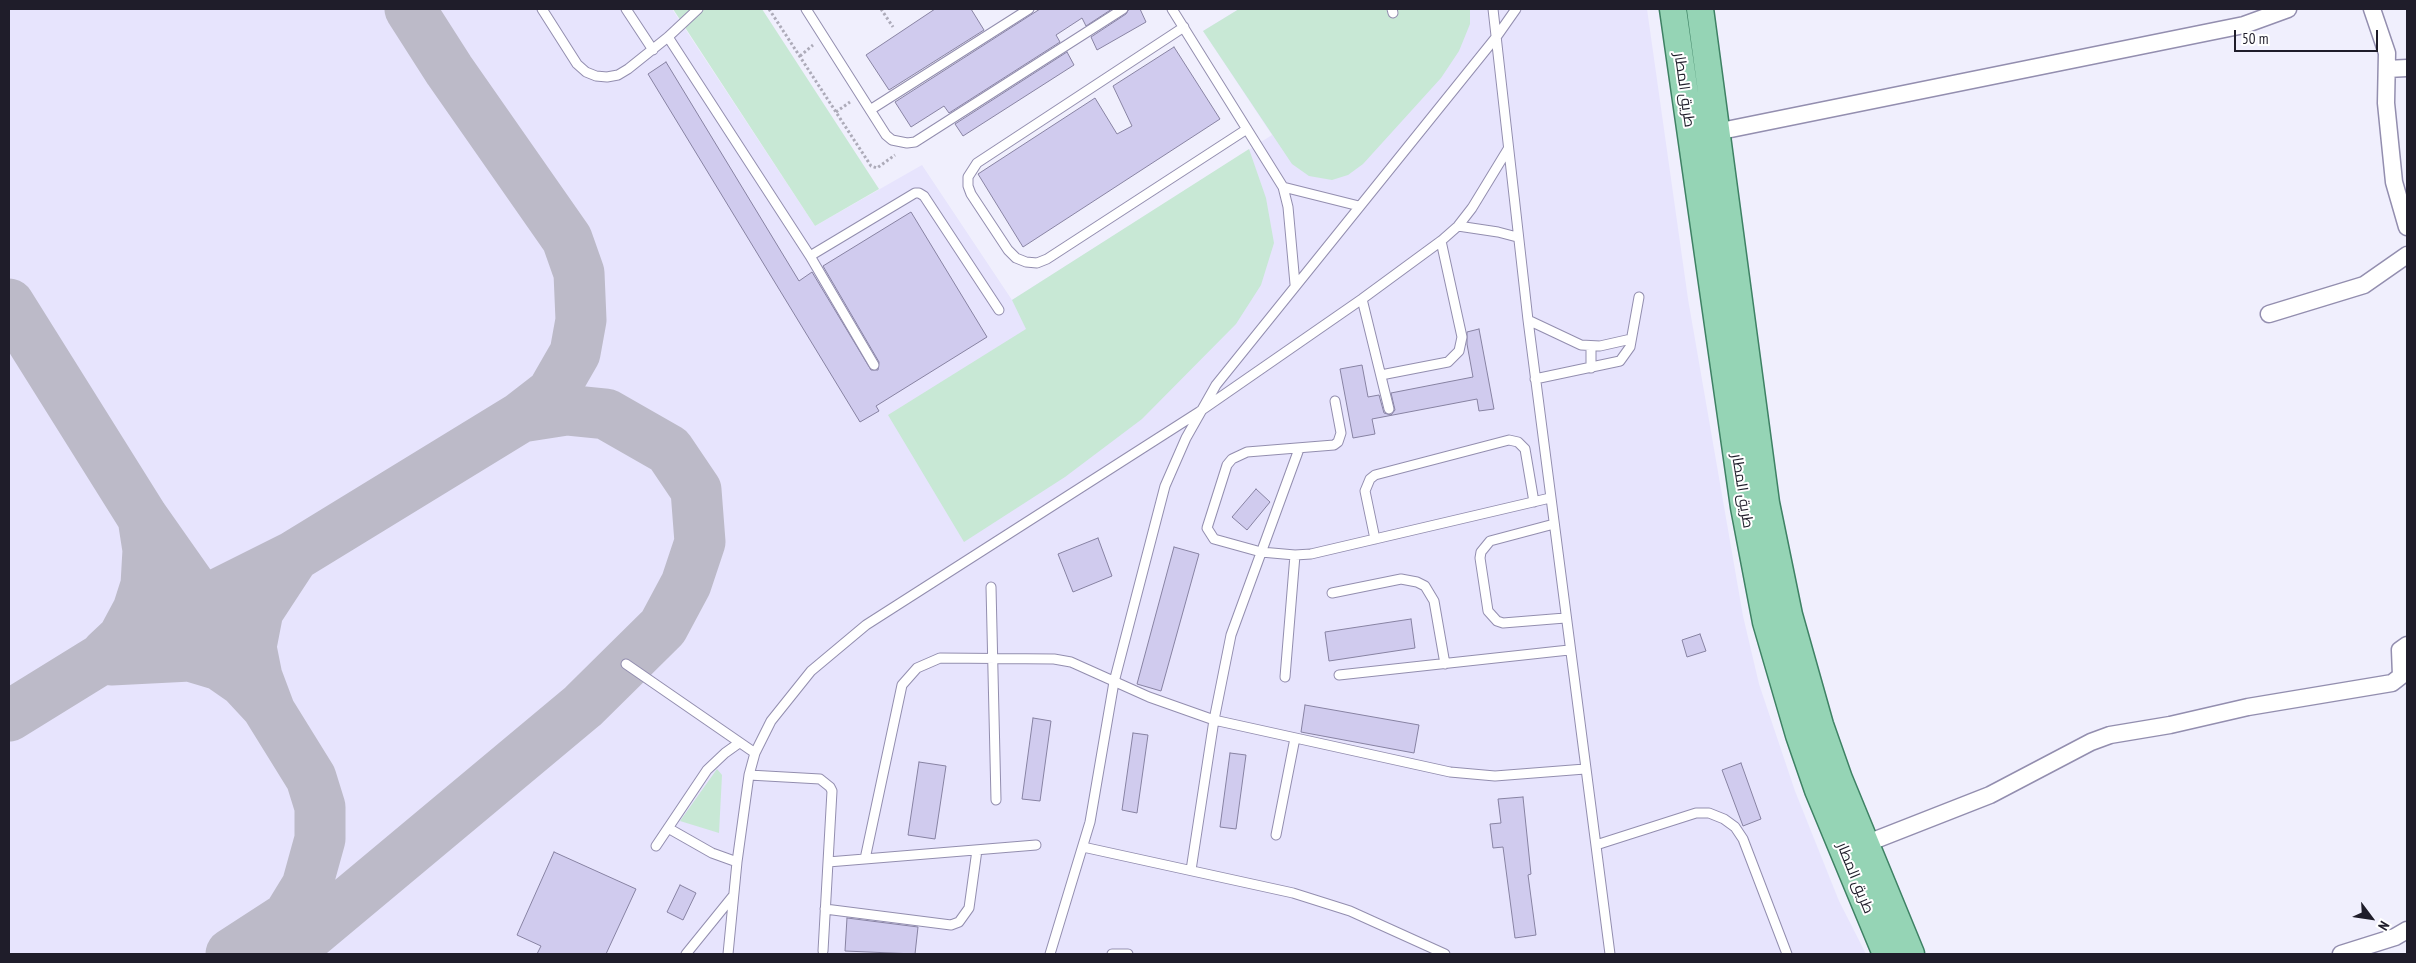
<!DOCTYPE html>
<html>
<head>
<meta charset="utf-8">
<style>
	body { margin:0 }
	#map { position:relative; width:2416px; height:963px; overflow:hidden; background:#f0effd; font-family:"PT Sans Narrow",sans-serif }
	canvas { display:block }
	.frame { position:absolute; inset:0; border:10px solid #1f1d2a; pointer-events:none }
	.north { position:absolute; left:2346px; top:893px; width:50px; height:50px; -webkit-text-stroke:4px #fff; paint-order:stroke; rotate:121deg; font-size:14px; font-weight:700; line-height:20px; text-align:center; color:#1f1d2a }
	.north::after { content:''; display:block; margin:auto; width:18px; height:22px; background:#1f1d2a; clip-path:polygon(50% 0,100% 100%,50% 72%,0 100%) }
	.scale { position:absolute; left:2234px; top:30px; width:144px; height:22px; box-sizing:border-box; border:2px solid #1f1d2a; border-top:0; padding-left:6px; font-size:15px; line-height:18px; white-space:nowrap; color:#1f1d2a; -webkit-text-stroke:4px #fff; paint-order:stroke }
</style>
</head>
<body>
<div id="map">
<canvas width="2416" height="963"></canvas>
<div class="frame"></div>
<div class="north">N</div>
<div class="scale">50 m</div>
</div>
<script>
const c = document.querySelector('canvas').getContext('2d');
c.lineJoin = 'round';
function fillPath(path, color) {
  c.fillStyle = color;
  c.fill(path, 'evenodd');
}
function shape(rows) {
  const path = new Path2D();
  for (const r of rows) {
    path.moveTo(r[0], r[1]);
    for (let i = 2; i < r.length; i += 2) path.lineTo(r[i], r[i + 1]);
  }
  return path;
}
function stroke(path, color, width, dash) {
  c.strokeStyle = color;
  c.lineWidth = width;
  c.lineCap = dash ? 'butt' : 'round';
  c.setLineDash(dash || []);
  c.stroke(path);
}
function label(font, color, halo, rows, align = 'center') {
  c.font = font + ' "PT Sans Narrow",Cairo,sans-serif';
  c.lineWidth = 4;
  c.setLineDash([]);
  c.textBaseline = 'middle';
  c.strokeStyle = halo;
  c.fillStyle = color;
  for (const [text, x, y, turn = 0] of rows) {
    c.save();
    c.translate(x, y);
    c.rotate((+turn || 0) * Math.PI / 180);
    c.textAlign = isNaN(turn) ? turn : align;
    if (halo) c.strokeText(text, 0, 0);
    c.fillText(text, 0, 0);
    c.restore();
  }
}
fillPath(shape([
	[9,9,672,9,815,226,922,165,1012,300,1272,135,1203,31,1239,9,1647,9,1688,299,1743,616,1759,684,1795,791,1839,901,1866,954,9,954]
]), '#e7e4fd');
fillPath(shape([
	[673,9,762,9,879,189,815,226],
	[1239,9,1470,9,1470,24,1459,51,1441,78,1363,164,1348,175,1332,180,1309,176,1292,164,1203,31],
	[1249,149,1266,198,1274,243,1261,285,1236,324,1142,419,1065,477,964,542,888,415,1026,329,1012,300],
	[717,769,722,775,719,833,680,821]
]), '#c8e8d5');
stroke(shape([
	[410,9,449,70,567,239,579,273,581,320,575,353,552,393,521,417],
	[9,304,143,518,202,602,311,778,320,807,320,839,307,886,288,917,231,954],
	[106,654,123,638,138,610,146,585,148,550,143,518],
	[111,660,190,656,220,665,243,681,269,709,257,677,251,647,258,611,294,556],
	[9,716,98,661,202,602,294,556,521,417,566,410,606,414,669,450,696,490,700,542,686,584,663,627,583,706,286,954]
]), '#bcbac8', 51);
const building = shape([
	[935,9,971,9,984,30,889,90,866,55,935,9],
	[1040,9,1112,9,1086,26,1082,18,1056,35,1060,42,949,113,944,106,911,127,895,102,1040,9],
	[1129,9,1140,9,1146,22,1097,50,1091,37,1126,14,1129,9],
	[1174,47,1220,119,1023,247,978,174,1095,98,1117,134,1132,126,1113,86,1174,47],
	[1067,52,1074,65,963,136,955,124,1067,52],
	[666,62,799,281,812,272,871,370,878,370,879,362,823,266,911,212,987,337,876,406,879,411,860,422,648,74,666,62],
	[1479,329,1494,409,1479,411,1477,399,1372,419,1375,434,1353,438,1340,369,1362,365,1368,397,1379,395,1384,413,1391,415,1395,410,1391,393,1473,377,1467,344,1467,332,1479,329],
	[1256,489,1270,502,1247,530,1232,517,1256,489],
	[1098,538,1112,576,1073,592,1058,554,1098,538],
	[1174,547,1199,554,1161,691,1137,684,1174,547],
	[1411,619,1415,648,1329,661,1325,632,1411,619],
	[1700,634,1706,651,1687,657,1682,640,1700,634],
	[1305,705,1419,725,1414,753,1301,732,1305,705],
	[1033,718,1051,721,1040,801,1022,799,1033,718],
	[1133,733,1148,735,1137,813,1122,810,1133,733],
	[1230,753,1246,755,1236,829,1220,827,1230,753],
	[919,762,946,766,935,839,908,835,919,762],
	[1741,763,1761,819,1743,826,1722,770,1741,763],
	[1523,797,1531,874,1528,875,1536,935,1515,938,1503,847,1493,848,1490,824,1501,823,1498,799,1523,797],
	[554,852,636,889,606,954,537,954,541,946,517,935,554,852],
	[680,885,696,893,683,920,667,912,680,885],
	[847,918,918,927,915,954,845,951,847,918]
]);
fillPath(building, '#d0cbee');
stroke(building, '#8883a3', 1);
const service = shape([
	[542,9,577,64,586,72,596,76,607,77,618,75,628,69,668,37,698,9],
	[626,9,653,50],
	[806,9,886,135,892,140,907,143,915,142,1123,9],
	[1172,9,1283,187,1288,207,1295,284],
	[1392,9,1393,13],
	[1493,9,1528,320,1610,954],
	[1184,27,977,163,968,177,968,186,971,194,1008,250,1016,258,1026,262,1037,263,1047,259,1247,129],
	[668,37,810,256,874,365],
	[870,110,1029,9],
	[1283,187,1359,206],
	[1458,226,1498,232,1517,237],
	[810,256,915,193,919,193,924,196,999,310],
	[1362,299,1389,409],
	[1528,320,1581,345,1600,346,1631,339],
	[1591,346,1591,368],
	[1381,375,1448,362,1459,351,1462,337,1441,241],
	[1535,379,1620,361,1630,347,1639,297],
	[1335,401,1341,433,1338,442,1334,445,1247,452,1232,459,1227,465,1207,528,1214,539,1261,552,1295,555,1311,554,1550,498],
	[1554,524,1490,541,1481,552,1480,558,1488,611,1497,621,1503,623,1565,618],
	[1375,539,1365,491,1370,479,1375,475,1509,440,1518,442,1525,449,1534,502],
	[991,587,996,800],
	[1332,593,1401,579,1417,582,1425,586,1434,601,1445,664],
	[626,664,755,753],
	[1339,675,1569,650],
	[1285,677,1295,555],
	[749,775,820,779,830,787,832,791,823,951],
	[668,828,712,853,737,862],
	[1276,835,1295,738],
	[1596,845,1696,813,1709,813,1724,819,1735,827,1743,839,1787,954],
	[656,846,707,770,725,753,739,743],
	[1083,847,1293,893,1350,911,1445,954],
	[865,859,902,685,917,668,940,658,1054,659,1071,662,1149,697,1214,720,1450,772,1495,776,1585,769],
	[828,862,1036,845],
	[1191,870,1214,720,1231,635,1299,449],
	[825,909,951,925,959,922,969,908,977,850],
	[686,954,733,896],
	[728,954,737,862,749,775,755,753,771,721,811,671,866,625,1199,412,1362,299,1441,241,1458,226,1472,208,1508,149],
	[1050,954,1090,822,1114,682,1165,486,1186,438,1216,385,1497,36,1516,9],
	[1112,954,1128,954]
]);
const minor = shape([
	[2372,9,2387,53,2386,103,2394,182,2407,227],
	[2387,69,2407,68],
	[1716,132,2244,25,2288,9],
	[2269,314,2364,285,2407,255],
	[1865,844,1990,795,2091,742,2110,735,2170,725,2248,707,2392,683,2401,676,2400,650,2407,645],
	[2341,954,2395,937,2407,930]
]);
const primary = shape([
	[1673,9,1744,507,1766,622,1799,735,1818,790,1886,954],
	[1700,9,1766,503,1789,615,1820,725,1839,779,1911,954]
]);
stroke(service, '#938eaf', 11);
stroke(minor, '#938eaf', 19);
stroke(primary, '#3e8164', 29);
stroke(shape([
	[769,9,871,166,877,168,895,155],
	[881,9,893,27],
	[800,56,813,45],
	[836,112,850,102]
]), '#adabb9', 3, [2.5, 2.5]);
stroke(service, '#fff', 9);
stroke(minor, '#fff', 16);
stroke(primary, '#95d4b5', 26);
label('15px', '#1f1d2a', '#fff', [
	["طريق المطار",1684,90,82],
	["طريق المطار",1742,491,81],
	["طريق المطار",1855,878,68]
]);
</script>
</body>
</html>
